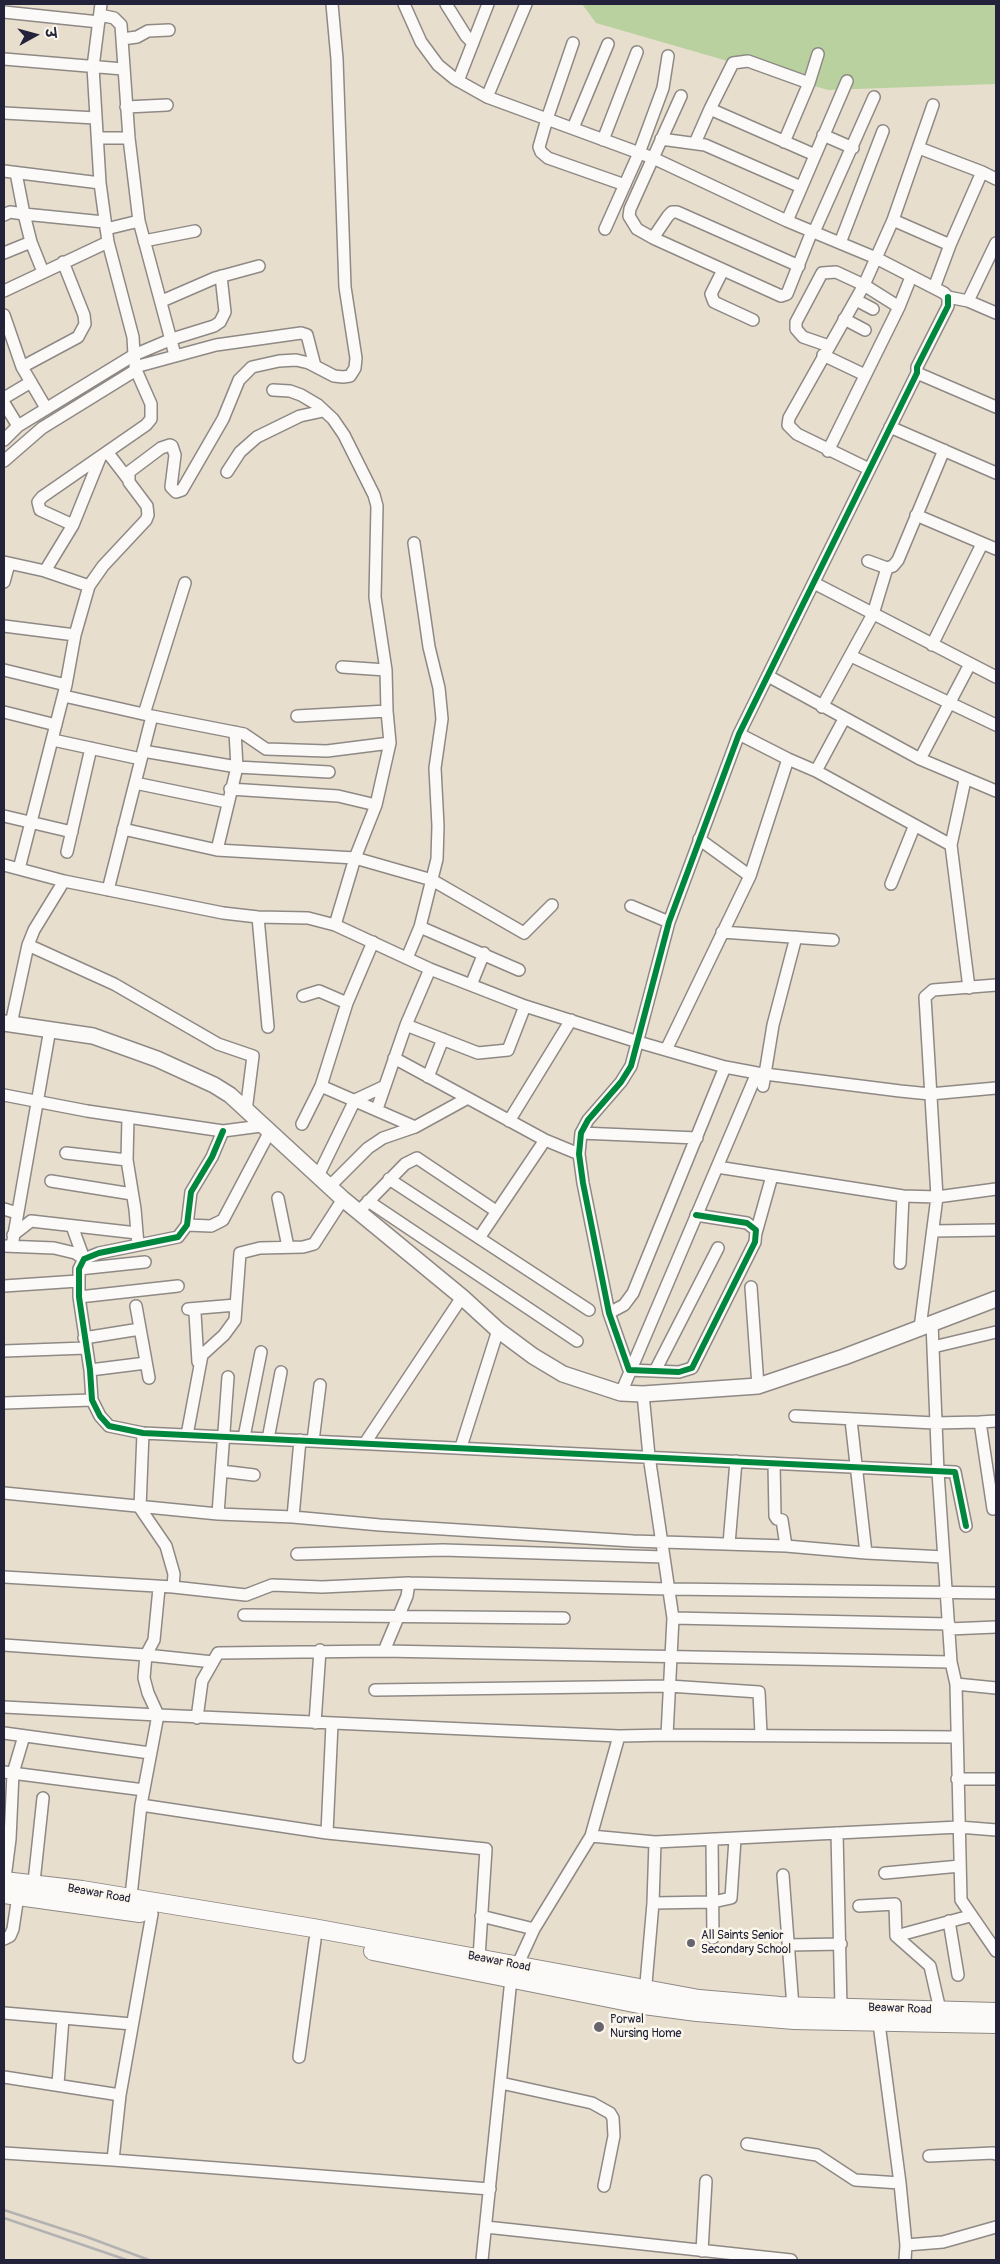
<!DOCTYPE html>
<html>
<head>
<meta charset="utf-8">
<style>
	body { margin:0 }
	#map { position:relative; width:1000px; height:2264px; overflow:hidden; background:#e8dece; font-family:Pangolin,"Playpen Sans Deva",sans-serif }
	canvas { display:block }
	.frame { position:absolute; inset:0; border:5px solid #22223b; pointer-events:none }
	.north { position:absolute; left:10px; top:10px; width:50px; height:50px; -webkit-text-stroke:4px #fbf7ec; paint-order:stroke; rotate:83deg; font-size:14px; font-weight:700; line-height:20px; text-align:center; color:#22223b }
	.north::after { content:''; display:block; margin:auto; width:18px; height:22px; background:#22223b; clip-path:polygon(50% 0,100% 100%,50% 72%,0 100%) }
</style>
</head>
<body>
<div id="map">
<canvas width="1000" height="2264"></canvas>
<div class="frame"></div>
<div class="north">उ</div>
</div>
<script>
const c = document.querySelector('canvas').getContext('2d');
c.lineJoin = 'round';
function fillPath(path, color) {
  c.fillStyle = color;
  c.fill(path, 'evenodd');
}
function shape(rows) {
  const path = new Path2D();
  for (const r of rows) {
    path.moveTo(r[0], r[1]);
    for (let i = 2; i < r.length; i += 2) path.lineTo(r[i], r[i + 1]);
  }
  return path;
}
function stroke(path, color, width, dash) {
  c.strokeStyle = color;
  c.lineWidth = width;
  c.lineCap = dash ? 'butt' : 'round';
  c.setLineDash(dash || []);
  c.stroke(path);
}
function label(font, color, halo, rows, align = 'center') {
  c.font = font + ' Pangolin,sans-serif';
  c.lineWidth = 5;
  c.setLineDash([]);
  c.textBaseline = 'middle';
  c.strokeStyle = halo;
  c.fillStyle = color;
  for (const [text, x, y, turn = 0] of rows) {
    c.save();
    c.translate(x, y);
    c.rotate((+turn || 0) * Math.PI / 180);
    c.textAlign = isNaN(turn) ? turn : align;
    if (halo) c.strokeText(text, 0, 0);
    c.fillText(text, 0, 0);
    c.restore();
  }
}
fillPath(shape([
	[582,4,996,4,996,84,828,90,596,23]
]), '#b9d19e');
const street = shape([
	[404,4,421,42,438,65,455,79,487,97,653,158,787,221,876,258,944,293,948,297,968,301,996,313],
	[446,4,466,36,473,43],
	[4,12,99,22],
	[100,15,114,18,121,25,129,138,139,221,175,355],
	[122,39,137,37,148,31,169,30],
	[573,43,547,119,539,147,541,152,548,158,625,185],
	[4,59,123,69],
	[458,81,488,4],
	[681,96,630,209,629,216,637,229,653,238,781,296,787,294,812,231],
	[487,97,526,4],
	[126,107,167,105],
	[710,109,815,155],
	[4,113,96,118],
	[573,128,608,44],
	[823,135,853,148],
	[98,138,129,138],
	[661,139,705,145,801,187],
	[603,140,637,52],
	[784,142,809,83,818,54],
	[695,143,710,109,733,63,748,61,809,83],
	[919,148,982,172],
	[4,171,100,183],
	[4,215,10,212,24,214,16,173],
	[893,220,950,245],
	[787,221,847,81],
	[106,229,139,221],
	[605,229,639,153,663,88,668,56],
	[814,232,874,97],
	[653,238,668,216,672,212,677,212,799,266],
	[144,241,195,231],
	[840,243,883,131],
	[4,253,31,242],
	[723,270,711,294,714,302,753,320],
	[43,272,31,242,24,214,104,222],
	[934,288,950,245,982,172,996,179],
	[4,291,108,242],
	[856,300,873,309],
	[162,301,215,278,259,266],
	[968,301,996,243],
	[4,315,22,367,46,408],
	[844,319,865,330],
	[829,346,803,337,796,329,796,322,822,273,836,272,864,285,899,307],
	[823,355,865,375],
	[22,367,78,337,85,324,84,315,63,262],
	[135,367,216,345,301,333,307,335,315,366],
	[917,373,996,407],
	[273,390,290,391,301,395,318,405,333,419,344,435,374,495,377,506,375,597,386,670,387,711,390,743,376,805,355,858,432,880,524,933,552,905],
	[4,398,31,382],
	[4,403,18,426],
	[890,427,996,473],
	[4,440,18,426,134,355,133,337,108,242,100,183,93,67,101,4],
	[828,451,899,307,911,277],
	[108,453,128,479],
	[4,461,42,428,136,370],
	[869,469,797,434,788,425,789,418,864,285,893,220,933,105],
	[227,472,240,452,257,437,300,416,323,411],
	[916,515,996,549],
	[73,525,40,510,38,502,42,497,146,425,151,419,151,404,136,370,134,355,172,339,214,326,220,322,225,312,221,276],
	[868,561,887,568,893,566,898,560,944,450],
	[4,562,45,571,89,586],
	[45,571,73,525,100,458],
	[4,582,9,564],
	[814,583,996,677],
	[4,626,75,635],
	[932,645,982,544],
	[851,656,996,725],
	[342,667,386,670],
	[4,670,66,685],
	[768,676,920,759,996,791],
	[64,696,152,716,244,734,266,749,327,751,390,743],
	[822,707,873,614,887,568],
	[4,712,56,725],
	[144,714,185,583],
	[297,716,387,711],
	[739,734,788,759,816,771,951,845],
	[53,740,141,759],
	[143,751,237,767,329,772],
	[920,759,970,664],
	[816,771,844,719],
	[965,780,951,845,969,988],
	[135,783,227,802],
	[230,789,338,796,376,805],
	[4,816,72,832],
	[123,829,217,850,355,858,335,925],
	[699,839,750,876],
	[217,850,237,767,235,732],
	[67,852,91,748],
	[4,865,64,881,223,913,258,917,308,918,335,925,430,969,525,1006,638,1042,725,1067,757,1073,900,1091,930,1094,996,1088],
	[19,869,66,685,75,635,89,586,103,566,146,520,148,515,147,506,129,482,129,472,161,448,170,445,172,446,175,455,171,487,176,492,182,490,223,419,239,380,252,367,279,361,296,360,309,363,334,376,343,377,350,376,355,368,356,358,345,287,337,59,332,4],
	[891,884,914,827],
	[108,890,152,716],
	[631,906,669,922],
	[258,917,268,1027],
	[420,927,519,970],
	[722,932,833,940],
	[28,945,114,984,218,1044,253,1056,246,1111],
	[407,958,420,927,437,859,438,826,435,768,442,719,439,688,429,647,414,543],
	[471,985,484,953],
	[303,996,319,991,347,1003],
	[11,1024,28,945,34,930,64,881],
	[406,1025,478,1053,508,1050,525,1006],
	[666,1050,750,876,788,759],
	[394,1058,545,1140,579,1154],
	[428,1077,443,1039],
	[321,1086,415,1127,466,1099],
	[763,1086,773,1025,796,937],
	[4,1095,87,1111,223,1131,261,1126],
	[377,1109,406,1025,430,969],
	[128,1117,127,1160,135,1209,137,1233],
	[509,1121,571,1020],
	[302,1124,321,1086,347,1003,373,942],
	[223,1131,212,1157,191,1192,187,1225,178,1237,99,1253,84,1259,79,1269,79,1297,90,1370,92,1400,100,1416,109,1426,143,1433,955,1472,966,1526],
	[581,1133,697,1138],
	[66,1153,127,1160],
	[717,1167,903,1196,937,1197,996,1189],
	[318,1176,355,1100,385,1086],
	[389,1179,589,1310],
	[51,1181,132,1194],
	[330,1186,368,1148,383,1138,415,1127],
	[278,1198,288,1247],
	[368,1201,577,1341],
	[363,1207,405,1164,417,1158,496,1211],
	[4,1209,17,1213],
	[696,1215,747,1223,756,1230,755,1242,692,1368,679,1372,629,1370,609,1313,583,1183,579,1154,581,1133,588,1120,621,1082,631,1066,669,922,739,734,917,373,917,367,948,306,948,297],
	[187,1225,211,1226,223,1220,269,1133],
	[72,1226,84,1259],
	[933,1231,996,1230],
	[756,1233,772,1176],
	[13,1235,31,1221,137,1233,138,1245],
	[479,1238,545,1140],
	[4,1246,54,1248,75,1253,84,1259],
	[12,1246,50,1029],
	[900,1263,903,1196],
	[79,1269,145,1262],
	[4,1286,78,1281],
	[751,1287,758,1386],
	[79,1297,178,1286],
	[136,1306,149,1378],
	[188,1309,236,1305],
	[191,1309,195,1313,198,1362],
	[609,1313,624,1305,633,1293,725,1067],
	[932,1323,938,1472,951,1662,956,1684,961,1900,996,1951],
	[920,1328,937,1197,925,997,933,990,996,985],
	[84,1338,140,1329],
	[933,1347,996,1332],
	[4,1351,86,1348],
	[90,1370,146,1363],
	[655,1371,718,1248],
	[621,1393,757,1073],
	[4,1403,92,1400],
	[795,1416,935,1423,980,1422],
	[851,1420,866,1553],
	[143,1433,140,1508,166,1546,174,1574,173,1587],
	[187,1435,202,1355,224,1335,235,1320,240,1253,260,1248,303,1247,314,1244,343,1199],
	[244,1437,261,1352],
	[268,1439,281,1372],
	[313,1441,320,1385],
	[365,1443,462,1297],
	[461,1447,498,1330],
	[774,1463,775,1516,777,1519,782,1520,786,1546],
	[221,1471,254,1475],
	[4,1493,218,1514,293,1517,380,1525,633,1541,786,1546,866,1553,944,1557],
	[993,1509,980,1422,996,1421],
	[218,1514,228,1377],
	[293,1517,300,1440],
	[729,1544,736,1461],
	[297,1554,443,1550,664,1557],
	[4,1577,173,1587,246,1595,272,1585,322,1587,409,1583,669,1589,996,1593],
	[244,1615,564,1618],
	[673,1618,949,1624],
	[949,1629,996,1627],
	[4,1645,146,1655,213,1662],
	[384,1651,951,1662],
	[956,1684,996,1688],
	[375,1690,669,1686,759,1692,761,1734],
	[4,1707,158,1715,148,1693,144,1678,146,1655,154,1640,159,1588],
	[197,1718,202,1681,218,1653,384,1651,407,1596,409,1583],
	[315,1723,320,1650],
	[4,1733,150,1753],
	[667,1735,957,1737],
	[4,1772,144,1790],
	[957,1779,996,1779],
	[141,1805,327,1833,486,1849,479,1958],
	[327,1833,332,1724],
	[837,1833,841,2008],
	[591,1836,655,1842,959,1827,996,1830],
	[712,1839,713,1938],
	[885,1873,960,1866],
	[783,1875,793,2007],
	[4,1886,10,1839,13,1773,24,1736],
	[33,1891,43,1798],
	[653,1903,713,1902,731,1898,735,1839],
	[130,1905,141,1805,158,1715,619,1736],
	[859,1906,895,1904,896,1936],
	[481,1916,534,1929],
	[949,1921,958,1975],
	[4,1939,10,1936,13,1929,18,1896],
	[789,1945,841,1944],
	[645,1995,653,1903,655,1842],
	[940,2010,930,1966,896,1936,970,1916],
	[4,2013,63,2018,58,2084],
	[878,2016,900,2183,906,2245,905,2260],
	[63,2018,132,2024],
	[299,2057,315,1940],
	[4,2077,120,2095],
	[501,2083,592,2103,610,2113,613,2118,614,2136,604,2186],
	[747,2144,817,2155,855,2180,900,2183],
	[4,2153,113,2160,120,2095,152,1914],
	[929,2156,993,2153,996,2154],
	[113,2160,490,2189],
	[486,2227,791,2260],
	[906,2245,943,2242,996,2227],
	[702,2251,706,2181],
	[482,2260,511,1979,534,1929,591,1836,619,1736,667,1735,673,1618,649,1456,643,1394]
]);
const secondary = shape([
	[4,1023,93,1036,157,1059,214,1085,230,1095,343,1199,462,1297,498,1330,533,1356,563,1374,621,1393,643,1394,758,1386,844,1357,996,1299]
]);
const primary = shape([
	[4,1881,82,1890,313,1928,699,1999,780,2006,996,2012],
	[4,1894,140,1913],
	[373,1951,644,2005,697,2012,794,2020,996,2024]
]);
stroke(street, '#8e8985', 14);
stroke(secondary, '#8e8985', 18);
stroke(primary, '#8e8985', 20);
stroke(street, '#fcfaf8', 11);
stroke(secondary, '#fcfaf8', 15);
stroke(primary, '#fcfaf8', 18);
stroke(shape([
	[4,2210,87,2237,149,2260],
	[4,2218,127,2260]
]), '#b3b2b3', 2.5);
stroke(shape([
	[223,1131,212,1157,191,1192,187,1225,178,1237,99,1253,84,1259,79,1269,79,1297,90,1370,92,1400,100,1416,109,1426,143,1433,955,1472,966,1526],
	[696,1215,747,1223,756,1230,755,1242,692,1368,679,1372,629,1370,609,1313,583,1183,579,1154,581,1133,588,1120,621,1082,631,1066,669,922,739,734,917,373,917,367,948,306,948,297]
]), '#00873e', 6);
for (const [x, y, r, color] of [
	[691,1943,5,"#67646e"],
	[599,2027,6,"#67646e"]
]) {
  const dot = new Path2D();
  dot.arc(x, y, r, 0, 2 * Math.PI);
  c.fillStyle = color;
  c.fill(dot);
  stroke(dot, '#fbf7ec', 2);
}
label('12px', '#22223b', '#fbf7ec', [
	["Beawar Road",99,1894,10],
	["Beawar Road",499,1962,11],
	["Beawar Road",900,2009,2]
]);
label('12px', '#22223b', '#fbf7ec', [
	["All Saints Senior",701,1936],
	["Secondary School",701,1950],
	["Porwal",610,2020],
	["Nursing Home",610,2034]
], 'left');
</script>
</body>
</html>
